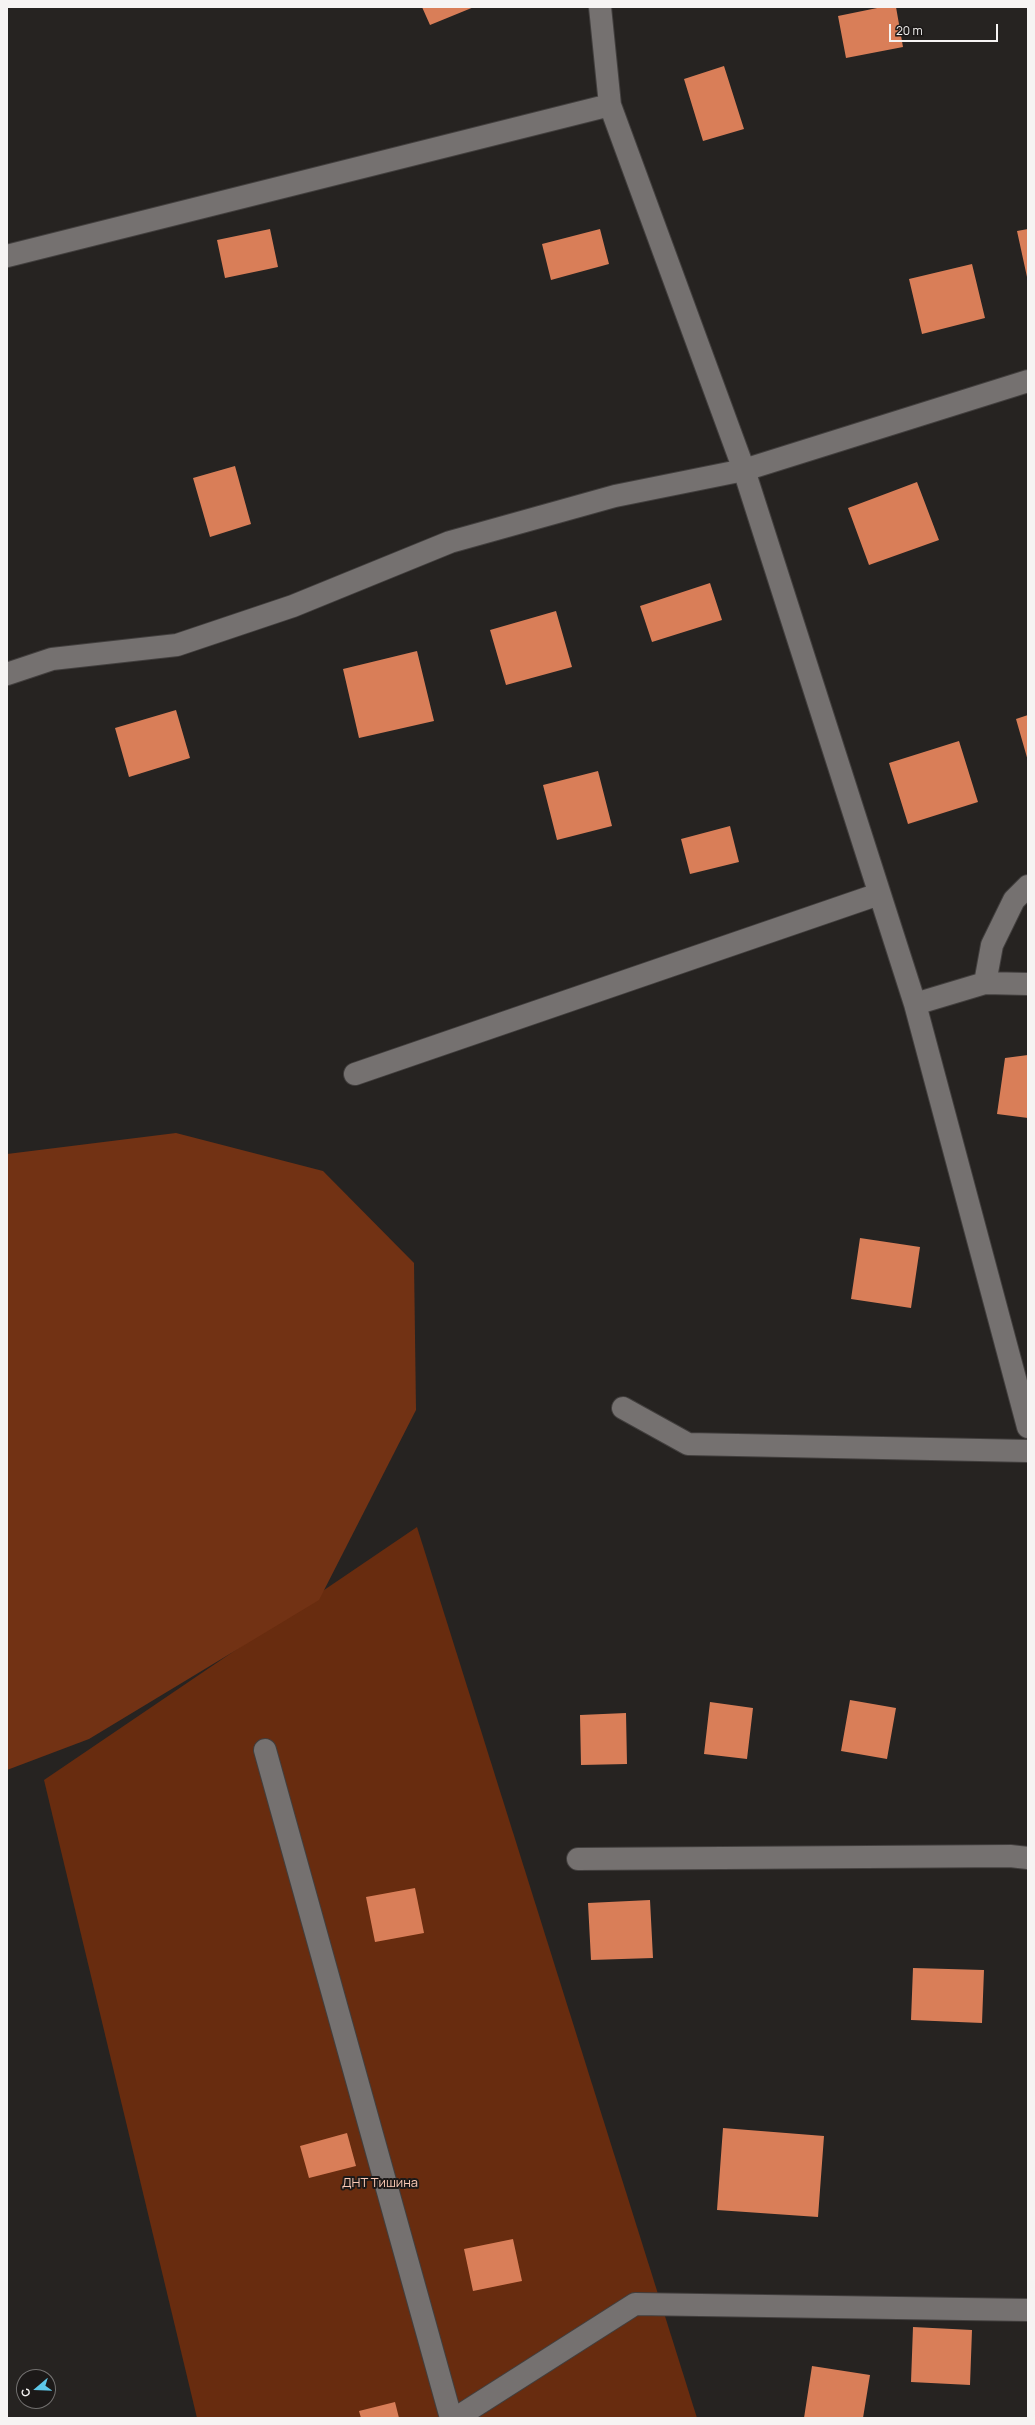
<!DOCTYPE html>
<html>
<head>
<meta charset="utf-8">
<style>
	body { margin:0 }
	#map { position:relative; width:1035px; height:2425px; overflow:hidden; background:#262321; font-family:Manrope,sans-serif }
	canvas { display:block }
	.frame { position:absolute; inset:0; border:8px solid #f6f4f3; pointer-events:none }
	.north { position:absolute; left:16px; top:2369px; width:40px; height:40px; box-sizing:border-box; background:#1c1918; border:1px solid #737170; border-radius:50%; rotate:251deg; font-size:11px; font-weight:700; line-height:16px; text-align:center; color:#f6f4f3 }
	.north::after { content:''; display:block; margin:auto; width:14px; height:18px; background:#5dc7e8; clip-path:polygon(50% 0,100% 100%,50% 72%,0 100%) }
	.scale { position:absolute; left:889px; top:24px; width:109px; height:18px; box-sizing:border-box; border:2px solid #f6f4f3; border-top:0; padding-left:5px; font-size:12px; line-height:14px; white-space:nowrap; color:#f6f4f3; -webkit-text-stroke:3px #1c1918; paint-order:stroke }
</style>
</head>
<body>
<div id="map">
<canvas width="1035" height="2425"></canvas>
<div class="frame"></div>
<div class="north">С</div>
<div class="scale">20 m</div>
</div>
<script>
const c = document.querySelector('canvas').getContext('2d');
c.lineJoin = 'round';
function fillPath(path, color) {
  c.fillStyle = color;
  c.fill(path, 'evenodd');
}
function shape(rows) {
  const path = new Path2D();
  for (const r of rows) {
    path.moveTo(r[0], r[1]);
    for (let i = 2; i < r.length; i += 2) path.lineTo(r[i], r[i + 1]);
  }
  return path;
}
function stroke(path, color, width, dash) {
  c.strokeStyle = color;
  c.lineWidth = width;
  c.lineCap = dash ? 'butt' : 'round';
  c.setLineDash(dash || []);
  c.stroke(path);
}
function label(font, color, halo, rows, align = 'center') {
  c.font = font + ' Manrope,sans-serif';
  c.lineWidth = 4;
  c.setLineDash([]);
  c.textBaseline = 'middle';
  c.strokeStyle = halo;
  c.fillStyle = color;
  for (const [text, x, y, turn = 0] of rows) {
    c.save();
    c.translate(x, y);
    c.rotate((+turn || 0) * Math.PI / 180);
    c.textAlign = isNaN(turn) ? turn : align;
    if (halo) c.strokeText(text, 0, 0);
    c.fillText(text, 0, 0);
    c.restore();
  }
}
fillPath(shape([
	[417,1527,697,2418,197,2418,44,1780]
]), '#682c0f');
fillPath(shape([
	[176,1133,323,1171,414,1263,416,1410,319,1600,89,1739,7,1770,7,1154]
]), '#723214');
fillPath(shape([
	[422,7,474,7,430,25],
	[882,7,896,7,903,47,846,58,838,16],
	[724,66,744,129,703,141,684,79],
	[270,229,278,267,225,278,217,240],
	[600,229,609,264,551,280,542,244],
	[1028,229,1028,277,1027,277,1017,231],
	[972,264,985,318,922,334,909,279],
	[235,466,251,524,210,537,193,478],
	[917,482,939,540,869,565,848,508],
	[710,583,722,620,652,642,640,606],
	[556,611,572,667,506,685,490,630],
	[417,651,434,721,359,738,343,669],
	[176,710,190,758,129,777,115,728],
	[1028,715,1028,761,1016,719],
	[959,741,978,802,908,824,889,763],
	[598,771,612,826,557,840,543,785],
	[730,826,739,862,690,874,681,839],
	[1028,1055,1028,1118,997,1114,1005,1058],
	[860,1238,920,1247,911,1308,851,1299],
	[850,1700,896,1708,887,1759,841,1751],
	[710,1702,753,1708,747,1759,704,1754],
	[626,1713,627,1764,581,1765,580,1715],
	[415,1888,424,1933,375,1942,366,1897],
	[650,1900,653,1958,591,1960,588,1903],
	[913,1968,984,1970,982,2023,911,2020],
	[723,2128,824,2136,818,2217,717,2210],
	[347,2133,356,2166,309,2178,300,2146],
	[513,2239,522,2281,473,2291,464,2249],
	[913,2327,972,2330,970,2385,911,2382],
	[812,2366,870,2375,863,2418,804,2418],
	[395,2402,399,2418,361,2418,359,2411]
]), '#d97e58');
const street = shape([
	[600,7,610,105,744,470,915,1004,1028,1427],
	[7,256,610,105],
	[7,674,52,659,177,645,293,606,450,542,615,496,744,470,1028,381],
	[985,983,992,945,1014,900,1028,886],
	[915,1004,985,983,1028,984],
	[355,1074,879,894],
	[623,1408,688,1444,1028,1451],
	[265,1750,451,2418],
	[578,1859,1010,1856,1028,1858],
	[456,2418,635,2304,1028,2310]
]);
stroke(street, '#423f3e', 24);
stroke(street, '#757170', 22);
label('13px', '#fbcab6', '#1c1918', [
	["ДНТ Тишина",380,2183]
]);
</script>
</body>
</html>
